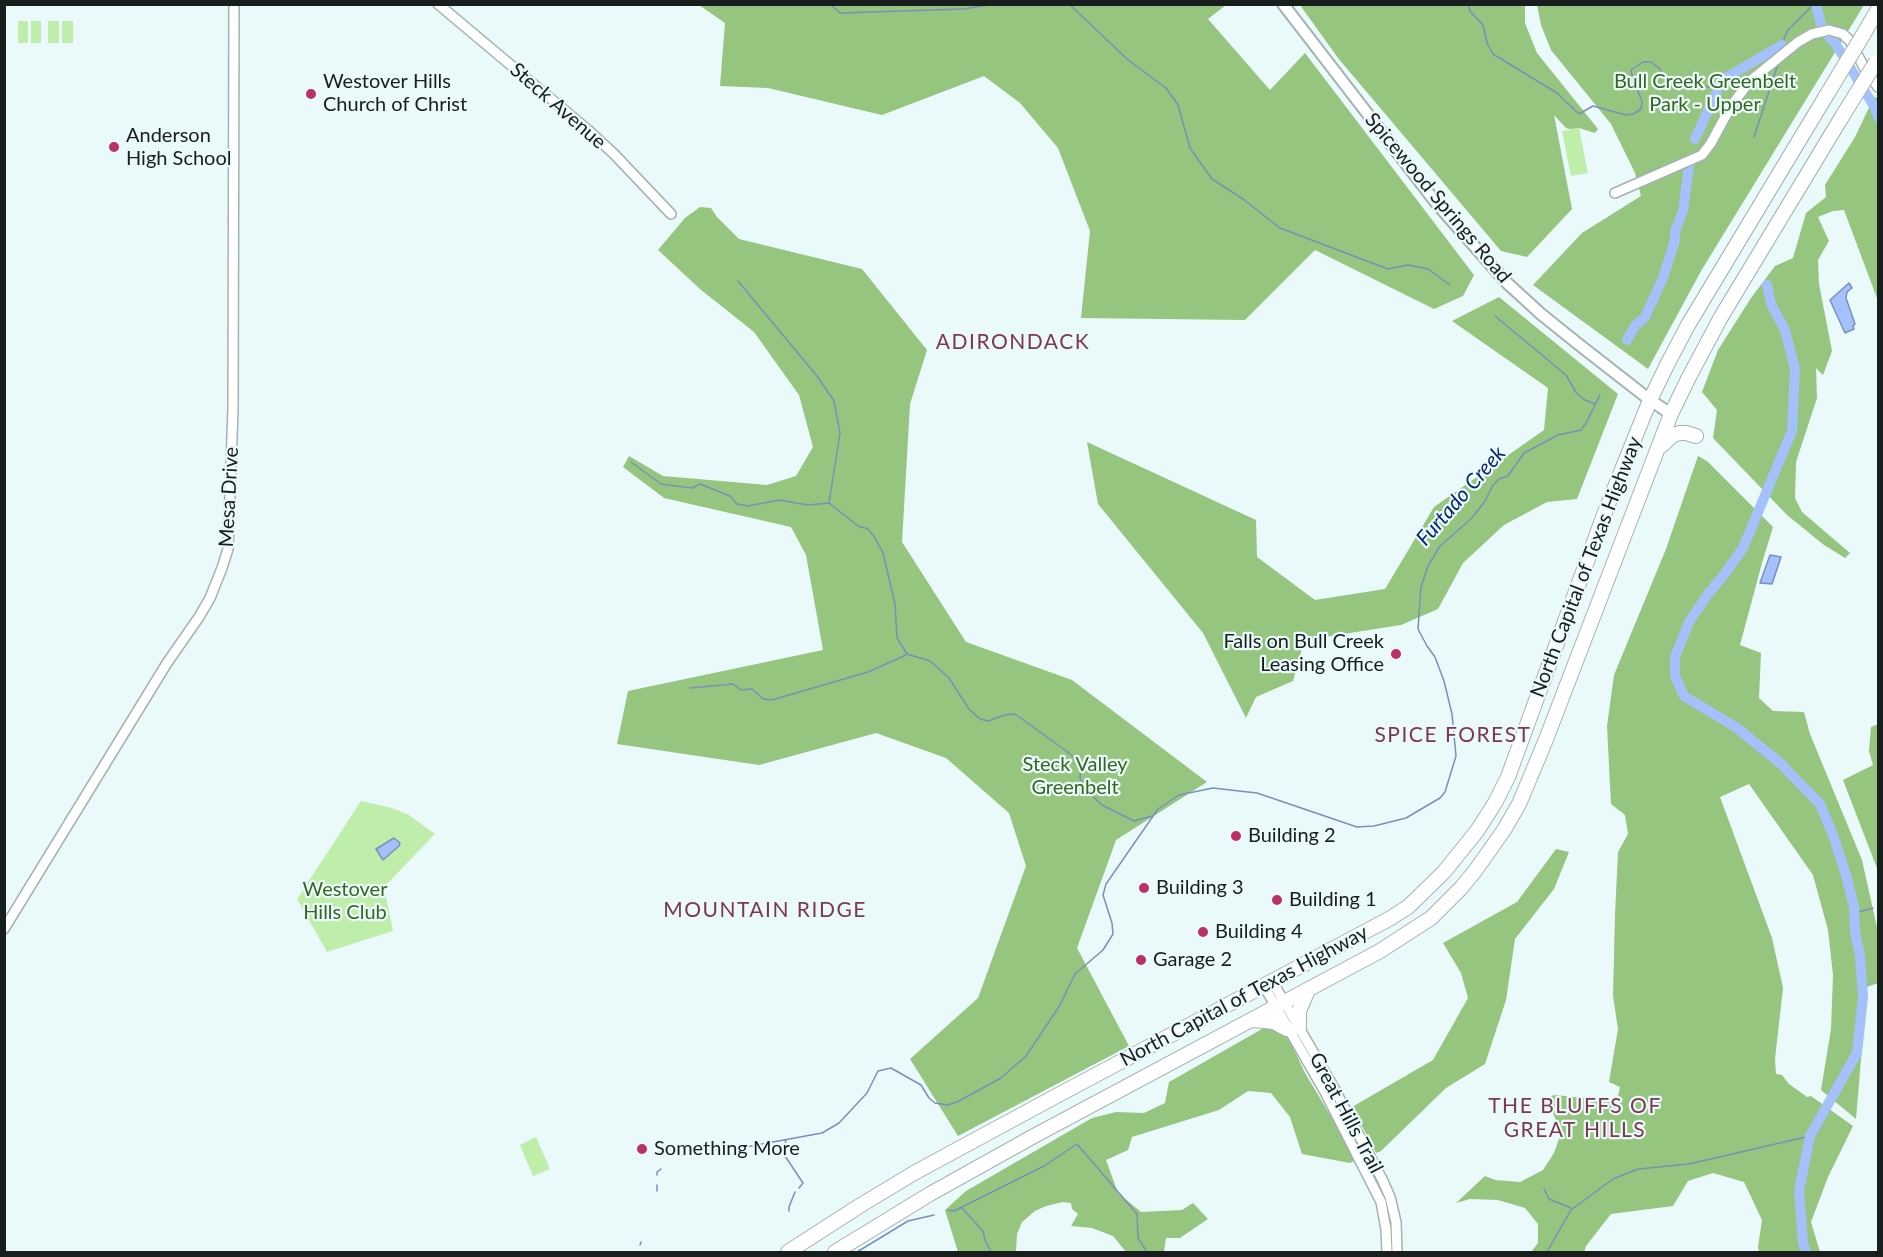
<!DOCTYPE html>
<html>
<head>
<meta charset="utf-8">
<style>
	body { margin:0 }
	#map { position:relative; width:1883px; height:1257px; overflow:hidden; background:#eaf9fa; font-family:Lato,sans-serif }
	canvas { display:block }
	.frame { position:absolute; inset:0; border:6px solid #181d1d; pointer-events:none }
</style>
</head>
<body>
<div id="map">
<canvas width="1883" height="1257"></canvas>
<div class="frame"></div>
</div>
<script>
const c = document.querySelector('canvas').getContext('2d');
c.lineJoin = 'round';
function fillPath(path, color) {
  c.fillStyle = color;
  c.fill(path, 'evenodd');
}
function shape(rows) {
  const path = new Path2D();
  for (const r of rows) {
    path.moveTo(r[0], r[1]);
    for (let i = 2; i < r.length; i += 2) path.lineTo(r[i], r[i + 1]);
  }
  return path;
}
function stroke(path, color, width, dash) {
  c.strokeStyle = color;
  c.lineWidth = width;
  c.lineCap = dash ? 'butt' : 'round';
  c.setLineDash(dash || []);
  c.stroke(path);
}
function label(font, color, halo, rows, align = 'center') {
  c.font = font + ' Lato,sans-serif';
  c.lineWidth = 4.5;
  c.setLineDash([]);
  c.textBaseline = 'middle';
  c.strokeStyle = halo;
  c.fillStyle = color;
  for (const [text, x, y, turn = 0] of rows) {
    c.save();
    c.translate(x, y);
    c.rotate((+turn || 0) * Math.PI / 180);
    c.textAlign = isNaN(turn) ? turn : align;
    if (halo) c.strokeText(text, 0, 0);
    c.fillText(text, 0, 0);
    c.restore();
  }
}
fillPath(shape([
	[18,21,28,21,28,43,18,43],
	[31,21,41,21,41,43,31,43],
	[48,21,59,21,59,43,48,43],
	[62,21,73,21,73,43,62,43],
	[1579,128,1588,173,1571,176,1562,131],
	[361,801,392,808,409,815,435,834,384,887,393,931,327,952,297,899],
	[536,1137,550,1169,533,1176,520,1145]
]), '#bfedaa');
fillPath(shape([
	[699,5,1226,5,1208,19,1270,90,1305,53,1474,275,1463,296,1434,309,1315,250,1245,320,1081,318,1090,231,1058,148,1020,103,984,76,882,115,768,88,720,86,725,23],
	[1300,5,1525,5,1525,23,1537,53,1598,129,1595,133,1579,128,1570,129,1566,128,1554,115,1572,209,1527,257,1501,251,1338,58],
	[1537,5,1864,5,1701,271,1648,369,1533,285,1582,233,1641,196,1635,173,1611,124,1551,50,1541,25],
	[1874,97,1878,98,1878,301,1844,210,1833,211,1818,217,1829,241,1818,260,1819,284,1832,351,1823,375,1816,368,1817,398,1796,462,1795,498,1802,512,1850,553,1845,558,1824,545,1787,515,1713,438,1717,410,1702,392,1718,350,1751,298,1775,266,1793,258,1806,213,1826,197,1825,185,1855,137],
	[700,207,711,208,717,217,739,239,862,269,927,350,910,404,902,542,966,642,1072,680,1207,782,1116,840,1077,948,1129,1046,958,1136,910,1059,978,998,1026,866,1009,813,946,758,876,733,759,765,617,744,628,691,823,650,806,555,791,527,664,498,623,467,629,456,663,476,767,485,796,476,813,447,799,395,754,332,700,289,658,250,685,218],
	[1499,297,1618,394,1577,499,1547,502,1504,525,1463,563,1438,609,1401,625,1318,638,1303,645,1293,681,1256,697,1246,718,1203,633,1098,504,1087,442,1256,520,1257,557,1315,600,1385,589,1434,507,1544,430,1548,388,1452,321],
	[1698,456,1707,461,1773,527,1762,563,1740,645,1761,653,1759,698,1773,711,1804,712,1810,734,1862,860,1878,932,1878,983,1867,987,1856,1119,1821,1090,1831,1029,1833,975,1828,930,1813,875,1749,784,1720,797,1772,938,1783,988,1775,1059,1776,1074,1782,1075,1789,1084,1807,1097,1811,1096,1853,1126,1828,1177,1811,1222,1820,1252,1759,1252,1758,1247,1762,1220,1744,1182,1713,1173,1688,1181,1673,1206,1611,1214,1586,1246,1584,1252,1531,1252,1538,1243,1538,1224,1525,1208,1498,1200,1470,1199,1456,1203,1485,1176,1495,1180,1520,1182,1543,1170,1554,1153,1561,1133,1547,1098,1554,1095,1617,1101,1620,1087,1609,1082,1618,1029,1613,996,1615,915,1618,852,1628,834,1625,815,1611,804,1607,726,1614,675,1666,549],
	[1878,724,1878,871,1843,780,1873,765,1869,751,1871,727],
	[1556,849,1569,852,1554,889,1515,939,1506,1000,1485,1064,1446,1088,1381,1151,1376,1153,1352,1107,1433,1060,1468,998,1461,973,1443,943,1517,902],
	[1269,1028,1280,1030,1290,1041,1305,1073,1357,1160,1350,1163,1302,1154,1290,1117,1271,1093,1248,1091,1219,1110,1132,1137,1128,1150,1106,1160,1118,1193,1141,1212,1182,1210,1193,1203,1208,1219,1180,1238,1166,1238,1164,1252,1126,1252,1113,1236,1092,1228,1071,1226,1078,1214,1072,1209,1071,1203,1063,1202,1046,1206,1035,1211,1022,1222,1017,1234,1016,1252,958,1252,945,1210,966,1191,1092,1118,1116,1112,1144,1113,1165,1103,1169,1082,1262,1029]
]), '#95c57e');
const water = shape([
	[1849,283,1852,288,1847,292,1846,298,1855,324,1853,326,1854,329,1845,333,1830,300,1849,283],
	[1770,555,1781,557,1772,584,1760,583,1770,555],
	[394,838,400,843,399,846,383,860,376,849,394,838]
]);
fillPath(water, '#a5c1fb');
stroke(water, '#7b90b8', 1.5);
stroke(shape([
	[830,4,840,13,963,9,995,4],
	[1069,4,1127,59,1166,88,1178,105,1190,148,1212,179,1243,199,1280,228,1388,269,1408,265,1428,269,1450,285],
	[1468,4,1470,11,1483,25,1487,43,1493,54,1557,93,1579,114,1593,106,1626,115,1633,114,1641,109,1642,101,1633,80,1631,70,1643,62,1651,62,1659,68,1667,83,1674,86,1719,87],
	[1782,45,1787,31,1814,4],
	[1754,137,1778,64],
	[738,281,817,376,834,401,840,433,829,503,858,526,868,529,875,538,883,553,895,604,897,638,907,654,930,661,949,678,969,709,980,719,988,721,1005,715,1015,714,1065,750,1079,762,1081,767,1080,778,1085,789,1102,805,1134,821,1152,816],
	[1495,316,1566,375,1577,394,1585,400,1595,404],
	[631,462,661,484,692,488,700,484,730,496,737,504,748,506,779,500,808,505,829,503],
	[690,688,733,684,741,690,752,689,763,699,772,700,868,672,906,655],
	[1854,913,1873,908],
	[786,1140,783,1153,803,1183,799,1188],
	[740,1148,822,1133,839,1123,867,1093,878,1071,891,1068,921,1085,929,1098,935,1103,947,1105,957,1102,1001,1078,1026,1056,1060,1005,1075,974,1103,950,1113,934,1112,923,1103,895,1106,884,1158,809,1179,795,1213,788,1257,793,1357,827,1374,826,1406,818,1440,798,1445,792,1456,756,1452,714,1444,681,1435,657,1427,646,1418,629,1421,587,1428,566,1440,546,1472,518,1485,501,1493,485,1499,479,1508,476,1524,453,1558,435,1581,430,1586,423,1600,395],
	[710,1150,718,1149],
	[657,1175,657,1172,661,1169],
	[657,1185,657,1191],
	[1544,1189,1549,1199,1571,1208],
	[961,1207,983,1231,985,1240,991,1252],
	[948,1210,954,1211,1044,1166,1077,1144,1137,1214,1138,1238,1147,1252],
	[789,1211,789,1207,795,1192],
	[640,1245,641,1242],
	[857,1252,908,1221,934,1215],
	[1547,1252,1571,1210,1613,1179,1638,1169,1689,1164,1810,1136]
]), '#7b90b8', 1.5);
stroke(shape([
	[1816,4,1822,29,1835,43,1875,108,1878,117],
	[1695,139,1722,80,1782,45],
	[1767,285,1771,304,1785,330,1795,369,1792,431,1743,548,1723,576,1708,594,1689,622,1675,657,1675,676,1684,696,1737,728,1780,763,1820,804,1833,835,1846,875,1854,907,1855,932,1860,956,1863,997,1857,1053,1810,1136,1799,1191,1803,1243,1806,1252],
	[1627,340,1635,326,1645,317,1663,278,1675,240,1675,231,1683,211,1689,166]
]), '#a5c1fb', 10);
const minor = shape([
	[438,4,588,130,614,154,671,214],
	[1615,193,1702,155,1711,143,1731,106,1750,81,1798,42,1812,34,1829,30,1843,34,1850,41,1865,69,1878,87],
	[4,929,167,663,199,617,210,598,222,568,228,549,233,408,234,4],
	[1272,981,1334,1088,1382,1179,1390,1197,1396,1222,1397,1252],
	[1264,986,1325,1092,1381,1202,1386,1229,1387,1252]
]);
const major = shape([
	[1283,4,1437,204,1507,283,1541,314,1577,343,1650,400,1671,414]
]);
const highway = shape([
	[1863,35,1878,9],
	[1661,446,1673,435,1680,433,1686,433,1696,436],
	[1253,1020,1274,1022,1287,1029],
	[1299,1027,1299,1011,1308,990],
	[788,1252,861,1205,914,1173,1060,1094,1389,919,1408,907,1444,872,1477,831,1495,803,1508,777,1605,512,1650,400,1668,363,1688,325,1826,96],
	[835,1252,930,1194,1034,1136,1380,951,1431,918,1461,888,1475,871,1504,830,1519,804,1545,742,1671,414,1689,377,1721,317,1840,120]
]);
stroke(minor, '#a5b2b3', 12);
stroke(major, '#a5b2b3', 14);
stroke(highway, '#a5b2b3', 16);
stroke(minor, '#fff', 9);
stroke(major, '#fff', 10);
stroke(highway, '#fff', 14);
const highwayBridge = shape([
	[1826,96,1863,35],
	[1840,120,1876,62]
]);
stroke(highwayBridge, '#a5b2b3', 16, []);
stroke(highwayBridge, '#fff', 14);
for (const [x, y, r, color] of [
	[311,94,6,"#bb3069"],
	[114,147,6,"#bb3069"],
	[1396,654,6,"#bb3069"],
	[1236,836,6,"#bb3069"],
	[1144,888,6,"#bb3069"],
	[1277,900,6,"#bb3069"],
	[1203,932,6,"#bb3069"],
	[1141,960,6,"#bb3069"],
	[642,1149,6,"#bb3069"]
]) {
  const dot = new Path2D();
  dot.arc(x, y, r, 0, 2 * Math.PI);
  c.fillStyle = color;
  c.fill(dot);
  stroke(dot, '#eaf9fa', 2);
}
label('20px', '#181d1d', '#eaf9fa', [
	["Westover Hills",323,82],
	["Church of Christ",323,105],
	["Anderson",126,136],
	["High School",126,159],
	["Falls on Bull Creek",1384,642,"right"],
	["Leasing Office",1384,665,"right"],
	["Building 2",1248,836],
	["Building 3",1156,888],
	["Building 1",1289,900],
	["Building 4",1215,932],
	["Garage 2",1153,960],
	["Something More",654,1149]
], 'left');
label('20px', '#38651f', '#eaf9fa', [
	["Bull Creek Greenbelt",1705,82],
	["Park - Upper",1705,105],
	["Steck Valley",1075,765],
	["Greenbelt",1075,788],
	["Westover",345,890],
	["Hills Club",345,913]
]);
label('20px', '#181d1d', '#eaf9fa', [
	["Steck Avenue",558,106,41],
	["Spicewood Springs Road",1438,198,50],
	["Mesa Drive",229,497,-87],
	["North Capital of Texas Highway",1586,567,-69],
	["North Capital of Texas Highway",1244,996,-28],
	["Great Hills Trail",1346,1113,62]
]);
c.letterSpacing = '1.5px';
label('21px', '#7d384f', '#eaf9fa', [
	["ADIRONDACK",1013,342],
	["SPICE FOREST",1453,735],
	["MOUNTAIN RIDGE",765,910],
	["THE BLUFFS OF",1575,1106],
	["GREAT HILLS",1575,1130]
]);
c.letterSpacing = '0px';
label('italic 21px', '#092473', '#eaf9fa', [
	["Furtado Creek",1461,496,-49]
]);
</script>
</body>
</html>
